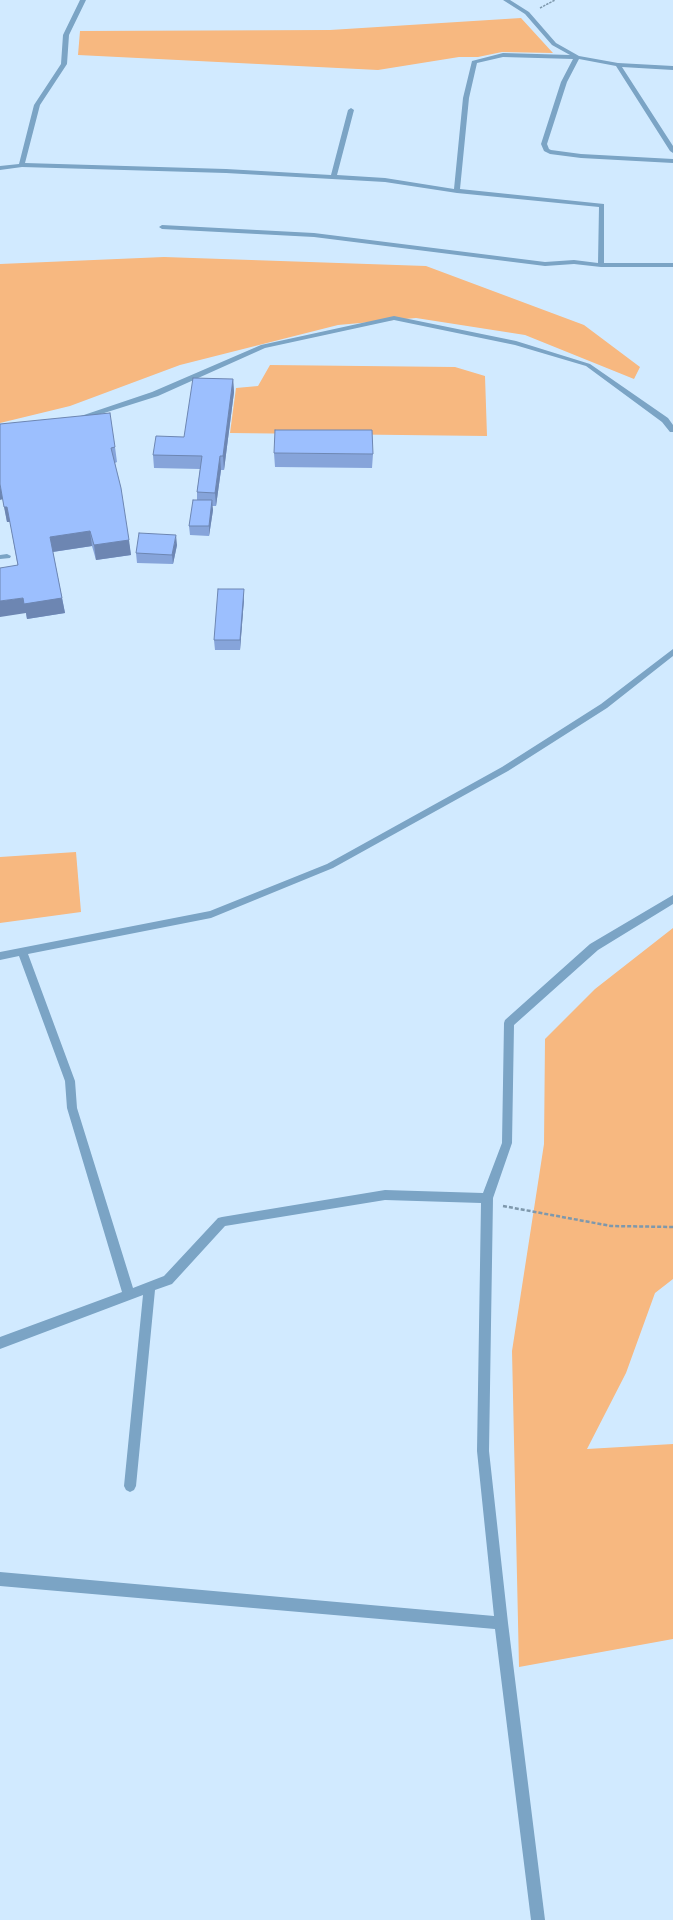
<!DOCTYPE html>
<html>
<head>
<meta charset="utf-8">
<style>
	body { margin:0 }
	canvas { display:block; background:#d1eaff }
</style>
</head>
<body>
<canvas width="673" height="1920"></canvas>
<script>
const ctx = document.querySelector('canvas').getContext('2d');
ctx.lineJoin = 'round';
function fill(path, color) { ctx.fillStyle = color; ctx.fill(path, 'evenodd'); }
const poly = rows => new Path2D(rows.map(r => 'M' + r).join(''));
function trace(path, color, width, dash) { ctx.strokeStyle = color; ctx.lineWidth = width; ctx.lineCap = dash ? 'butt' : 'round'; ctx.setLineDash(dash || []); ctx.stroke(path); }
fill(poly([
	[521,18,553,53,502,52,478,57,459,57,378,70,78,55,80,31,330,30],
	[164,257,426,266,584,325,640,367,634,379,525,335,416,318,338,325,180,365,70,406,0,423,0,264],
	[270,365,455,367,485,376,487,436,230,433,236,388,258,386],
	[76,852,81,912,0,923,0,857],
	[673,928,673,1279,655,1293,626,1373,587,1449,673,1444,673,1639,519,1667,512,1351,544,1144,545,1039,595,989]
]), '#f7b880');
trace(poly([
	[540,8,555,0]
]), '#7e98ac', 1.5, [2.5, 1]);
trace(poly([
	[503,1206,611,1226,673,1227]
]), '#7e98ac', 2.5, [4, 2]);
fill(poly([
	[80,0,86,0,69,35,67,64,40,105,25,163,226,169,331,175,348,110,351,108,354,110,337,175,385,178,454,189,463,98,472,61,503,53,570,55,552,45,525,14,503,0,510,0,529,12,556,43,579,56,618,63,673,66,673,70,622,67,673,146,673,153,670,151,616,66,579,59,567,82,547,144,549,149,551,150,581,154,673,159,673,163,581,158,550,154,544,151,541,144,561,82,573,59,503,57,477,63,469,98,460,189,604,204,604,263,673,263,673,267,601,267,574,264,545,266,314,237,162,229,159,227,162,225,314,233,545,262,574,260,598,263,599,207,457,193,385,182,226,173,22,167,0,170,0,166,19,164,34,105,61,64,63,35,80,0],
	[394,316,516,341,590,364,668,418,673,425,673,432,670,432,662,422,586,366,515,345,394,320,265,348,158,396,82,420,75,418,152,392,261,345,394,316],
	[7,554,11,556,10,558,0,559,0,555,7,554],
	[673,649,673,656,607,708,508,771,333,868,211,918,28,954,75,1081,77,1108,133,1288,164,1276,218,1218,222,1217,385,1190,483,1193,502,1143,504,1023,505,1020,590,944,673,895,673,904,598,950,514,1025,512,1143,493,1198,489,1451,508,1623,545,1920,531,1920,495,1629,0,1586,0,1572,494,1616,477,1451,481,1203,385,1200,225,1226,172,1284,155,1290,136,1486,134,1490,130,1492,126,1490,124,1486,143,1295,0,1349,0,1337,122,1292,67,1108,65,1081,19,956,0,960,0,952,210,911,327,864,502,767,601,704,673,649]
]), '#7ba4c5');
fill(poly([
	[233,379,234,392,224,470,221,470,216,506,212,506,213,510,209,536,190,535,189,526,197,500,197,492,200,469,154,468,153,455,184,437],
	[0,424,115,447,117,462,115,463,131,555,96,560,92,546,53,552,65,613,27,619,10,522,7,522,3,499],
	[274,453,373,454,372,468,275,467],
	[177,545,173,564,137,563,136,553],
	[244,599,240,650,215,650,214,640]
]), '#86a4da');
fill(poly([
	[233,379,234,392,224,470,223,456],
	[220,456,221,470,216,506,215,493],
	[0,484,3,499,0,500],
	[212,500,213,510,209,536,209,526],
	[4,507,7,507,10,522,7,522],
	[90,531,92,546,52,552,50,537],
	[176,535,177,545,173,564,172,555],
	[129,540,131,555,96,560,94,545],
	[244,589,244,599,240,650,240,640],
	[23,598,62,598,65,613,27,619,26,613,0,617,0,601]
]), '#6d86b2');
const building = poly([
	[193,378,233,379,223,456,220,456,215,493,197,492,202,456,153,455,156,436,184,437,193,378],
	[110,413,115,447,111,448,121,488,129,540,94,545,90,531,50,537,62,598,24,604,23,598,0,601,0,568,18,565,7,507,4,507,0,484,0,424,110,413],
	[275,430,372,430,373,454,274,453,275,430],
	[193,500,212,500,209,526,189,526,193,500],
	[139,533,176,535,172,555,136,553,139,533],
	[218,589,244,589,240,640,214,640,218,589]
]);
fill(building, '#9cbffe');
trace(building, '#6d86b2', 1);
</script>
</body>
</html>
